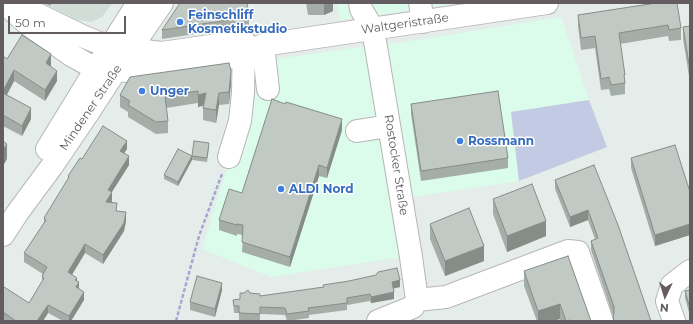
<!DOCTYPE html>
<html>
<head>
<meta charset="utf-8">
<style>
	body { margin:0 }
	#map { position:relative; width:693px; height:324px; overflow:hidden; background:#e4ede9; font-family:Montserrat,sans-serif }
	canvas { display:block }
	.frame { position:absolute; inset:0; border:4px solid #635c61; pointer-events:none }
	.north { position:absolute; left:645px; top:276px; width:40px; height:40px; -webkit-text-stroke:3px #fff; paint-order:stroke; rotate:184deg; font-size:11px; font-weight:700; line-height:16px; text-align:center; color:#635c61 }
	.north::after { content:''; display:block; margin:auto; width:14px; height:18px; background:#635c61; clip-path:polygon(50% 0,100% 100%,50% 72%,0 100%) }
	.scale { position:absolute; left:8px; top:16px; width:118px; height:18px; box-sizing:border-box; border:2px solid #635c61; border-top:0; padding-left:5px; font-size:12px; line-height:14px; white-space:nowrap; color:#635c61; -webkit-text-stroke:3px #fff; paint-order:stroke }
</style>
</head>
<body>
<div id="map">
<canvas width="693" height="324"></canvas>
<div class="frame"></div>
<div class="north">N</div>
<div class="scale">50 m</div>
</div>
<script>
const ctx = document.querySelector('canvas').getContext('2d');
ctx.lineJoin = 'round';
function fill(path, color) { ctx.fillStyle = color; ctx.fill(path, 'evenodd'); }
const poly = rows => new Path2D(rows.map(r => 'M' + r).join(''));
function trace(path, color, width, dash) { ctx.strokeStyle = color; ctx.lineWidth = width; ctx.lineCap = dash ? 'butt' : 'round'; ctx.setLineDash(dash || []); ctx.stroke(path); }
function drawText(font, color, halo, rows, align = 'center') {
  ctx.font = font + ' Montserrat,sans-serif'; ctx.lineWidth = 3; ctx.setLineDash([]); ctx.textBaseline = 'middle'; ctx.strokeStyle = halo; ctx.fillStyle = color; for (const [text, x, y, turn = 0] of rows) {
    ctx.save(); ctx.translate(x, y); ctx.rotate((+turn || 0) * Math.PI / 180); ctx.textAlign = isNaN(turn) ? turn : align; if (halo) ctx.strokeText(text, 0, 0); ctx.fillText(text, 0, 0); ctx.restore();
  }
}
fill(poly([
	[337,3,463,3,340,20],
	[561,17,589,100,511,112,519,181,407,198,384,45],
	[367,46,402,257,271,277,202,249,247,103,255,62]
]), '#dbfbeb');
fill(poly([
	[44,3,112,3,102,17,92,22,77,20]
]), '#d2ddd8');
fill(poly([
	[589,100,607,147,519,181,511,112]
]), '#c2cbe3');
const minor = poly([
	[4,3,29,25,71,55,96,69,144,72,165,71,188,67,244,54,263,45,547,3],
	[360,3,361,9,373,29,411,257,417,300,413,307,378,321],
	[420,3,423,22],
	[19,6,35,13,82,36,109,47,162,53,237,42],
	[263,45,268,89],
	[357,131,389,126],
	[47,149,96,69,138,3],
	[229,157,240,121,243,93,244,41],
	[3,235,18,212,52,166,88,113,116,70,162,3],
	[417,300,446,297,568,251,578,252,602,321],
	[674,321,667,301,672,285,690,271]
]);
trace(minor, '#bab4b8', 24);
trace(poly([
	[176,321,199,236,222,174]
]), '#a7a7d4', 2.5, [4, 2]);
trace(minor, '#fff', 22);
fill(poly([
	[44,3,52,3,50,6],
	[306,3,333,3,333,11,324,15,308,15],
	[655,3,681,28,681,40,669,41,668,36,620,44,625,83,625,94,611,96,609,89,601,90,595,48,581,50,578,26,578,15],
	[249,17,249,26,162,39,162,30],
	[690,26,690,76,689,76,683,39,683,27],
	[3,56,7,59,51,65,50,66,57,81,45,101,14,81,7,95,31,119,22,136,3,126],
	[231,83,229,104,219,105,216,123,203,120,203,105,198,107,198,103,166,108,168,121,168,133,156,134,128,117,128,112,120,107,120,95],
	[411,104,508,158,508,168,421,181,411,114],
	[342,130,327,178,319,176,290,267,242,252,243,235,237,234,237,236,219,230,219,220,242,193],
	[209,147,207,162,192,160,178,186,164,179,164,175,192,156],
	[127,149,124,153,129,165,112,192,112,201,111,202,117,211,126,221,124,231,103,264,85,253,72,275,77,281,79,288,84,300,71,321,63,321,48,313,43,321,3,321,3,289,29,303,42,282,42,276,43,274,24,262,24,253,44,223,44,218,68,180,68,176,82,159],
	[631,158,690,192,690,235,655,246,631,168],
	[594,165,651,321,613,321,613,316,591,250,591,241,595,239,588,220,570,227,555,189,555,180],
	[493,199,546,236,507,252,493,214],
	[430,224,484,261,445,276,430,239],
	[524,271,591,321,560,321,560,319,552,321,537,321,524,286],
	[400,287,393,288,394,299,371,303,370,301,347,305,347,310,309,315,309,318,287,321,285,315,260,314,260,321,239,320,239,313,234,313,233,300,240,299,250,293,260,296],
	[222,290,215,317,190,310,190,302],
	[690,290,690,316,685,298,685,291]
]), '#a5ada8');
fill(poly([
	[324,3,333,3,333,11,324,15],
	[51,54,51,65,46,73,46,63],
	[14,70,14,81,3,102,3,91],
	[57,71,57,81,45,101,45,90],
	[231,71,231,83,229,104,229,92],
	[206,93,206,105,198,107,198,95],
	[219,93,219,105,216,123,216,110],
	[31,108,31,119,22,136,22,126],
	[342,119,342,130,327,178,327,168],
	[127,141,127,149,120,159,120,151],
	[7,144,7,159,3,166,3,150],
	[129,156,129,165,108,198,108,190],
	[192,156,192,160,178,186,178,182],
	[319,165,319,176,290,267,290,257],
	[112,192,112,201,106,210,106,202],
	[588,210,588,220,570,227,570,217],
	[126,212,126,221,124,231,103,264,103,255],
	[546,221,546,236,507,252,507,236],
	[690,224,690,235,655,246,655,235],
	[85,244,85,253,68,281,68,272],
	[484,246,484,261,445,276,445,261],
	[77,278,77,285,79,282,79,291,76,295,75,280],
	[400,280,400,287,392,289,392,282],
	[222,283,222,290,215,317,215,309],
	[84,292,84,300,71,321,69,321,69,316],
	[394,292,394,299,371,303,371,297],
	[560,304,560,319,552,321,538,321,538,311],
	[48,305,48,313,43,321,37,321]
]), '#868d88');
const building = poly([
	[180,3,247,3,249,17,162,30,180,3],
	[656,3,677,3,681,28,669,30,668,25,619,33,625,75,624,75,625,83,611,85,609,77,601,79,595,36,581,38,578,15,656,3],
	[690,26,690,64,689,64,683,27,690,26],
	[22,35,51,54,46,63,57,71,45,90,14,70,3,91,3,56,7,59,22,35],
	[229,63,231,71,229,92,219,93,216,110,203,108,206,93,198,95,198,91,165,96,168,121,156,122,128,105,130,101,120,95,130,77,229,63],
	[498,91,508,158,421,171,411,104,498,91],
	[3,93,31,108,22,126,3,115,3,93],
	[272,99,285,104,286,102,342,119,327,168,319,165,290,257,242,242,243,225,237,224,237,225,219,220,229,189,242,193,272,99],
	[103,126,127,141,120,151,129,156,108,190,112,192,106,202,117,203,116,211,126,212,124,223,103,255,85,244,68,272,77,278,75,280,79,282,76,287,84,292,69,316,48,305,37,321,16,321,3,312,3,289,4,287,29,303,44,278,42,276,47,267,24,253,46,220,44,218,69,177,68,176,80,158,82,159,103,126],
	[3,141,7,144,3,150,3,141],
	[194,141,209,143,207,158,192,156,194,141],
	[675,145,690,192,690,224,655,235,631,158,675,145],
	[178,149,192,156,178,182,164,175,178,149],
	[594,165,618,225,651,321,614,321,613,317,614,313,614,307,591,241,598,238,588,210,570,217,555,180,594,165],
	[532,184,546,221,507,236,493,199,532,184],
	[469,208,484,246,445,261,430,224,469,208],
	[568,256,591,321,570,321,570,320,566,321,560,304,538,311,524,271,568,256],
	[397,268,400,280,392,282,394,292,371,297,370,294,347,298,347,303,308,308,309,311,287,314,285,308,260,307,260,314,239,313,239,306,234,306,233,300,240,299,240,293,244,293,248,290,250,293,260,294,260,296,324,287,323,285,349,281,376,275,378,272,397,268],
	[197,276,222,283,215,309,190,302,197,276],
	[690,290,690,308,685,291,690,290]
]);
fill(building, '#c0c9c3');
trace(building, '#868d88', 1);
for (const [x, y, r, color] of [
	[180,22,4,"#3f7fe0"],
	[142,91,4,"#3f7fe0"],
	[460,141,4,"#3f7fe0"],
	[281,189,4,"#3f7fe0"]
]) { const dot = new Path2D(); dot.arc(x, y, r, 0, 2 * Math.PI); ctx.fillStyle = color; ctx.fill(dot); trace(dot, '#fff', 1.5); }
drawText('bold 12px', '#366cbe', '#fff', [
	["Feinschliff",188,15],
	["Kosmetikstudio",188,29],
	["Unger",150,91],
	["Rossmann",468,141],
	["ALDI Nord",289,189]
], 'left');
drawText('12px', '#635c61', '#fff', [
	["Waltgeristraße",405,24,-8],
	["Mindener Straße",91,108,-56],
	["Rostocker Straße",396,165,81]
]);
</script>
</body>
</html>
